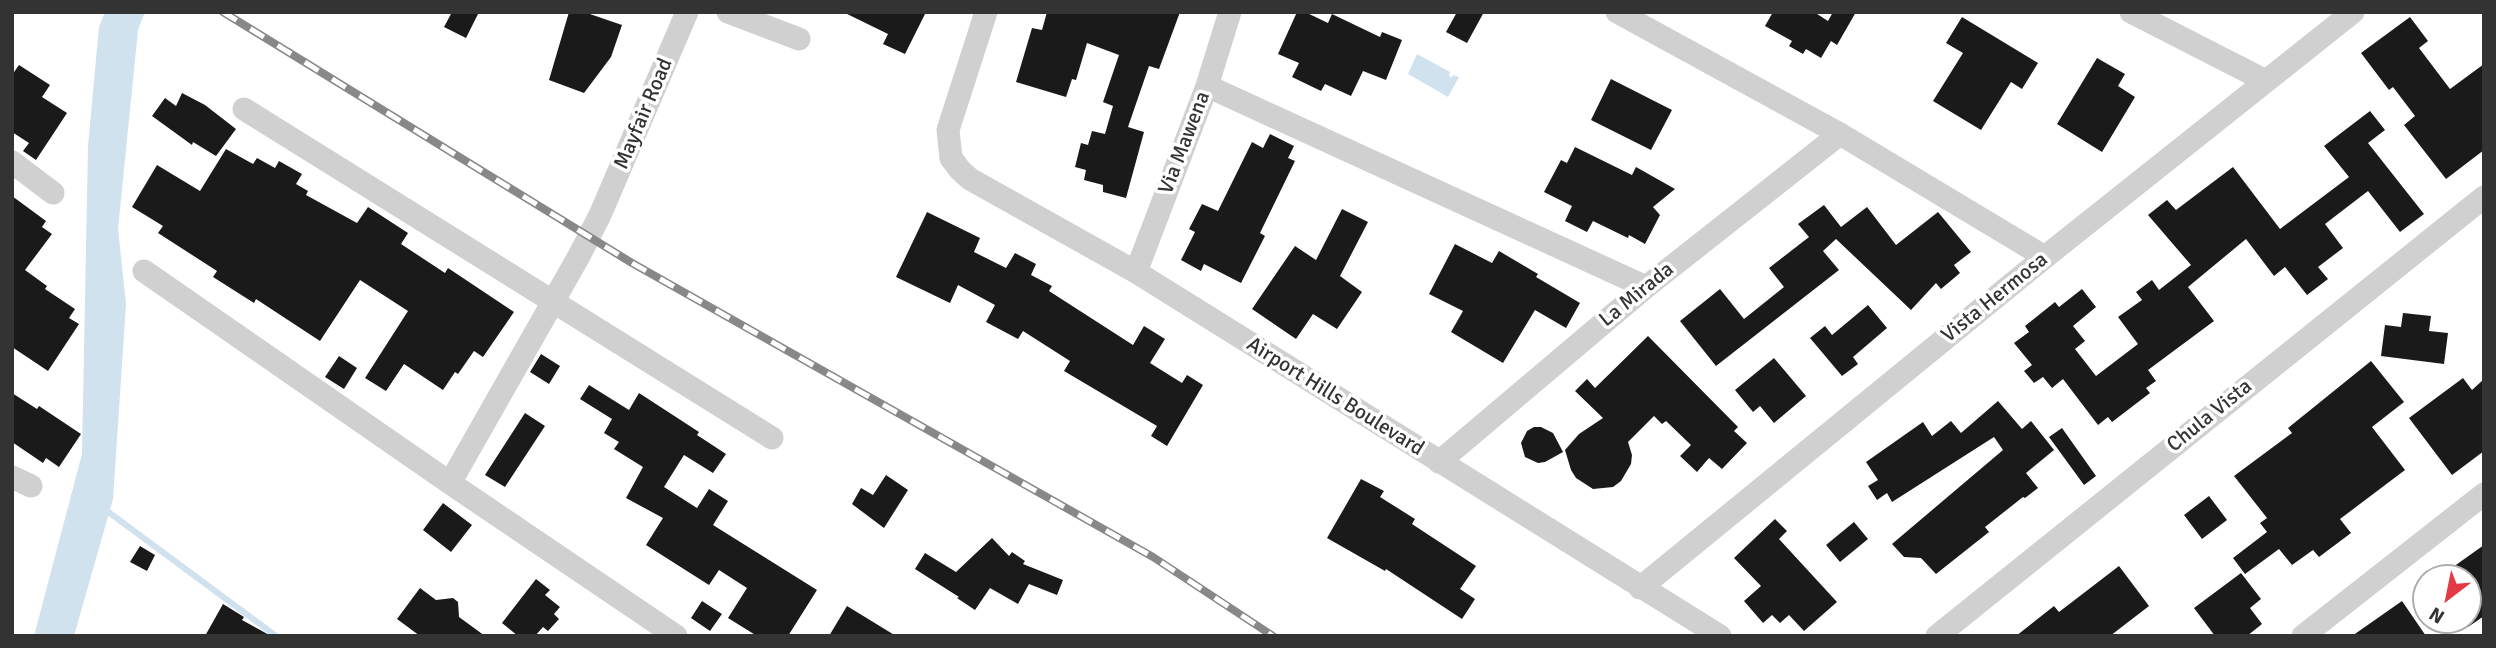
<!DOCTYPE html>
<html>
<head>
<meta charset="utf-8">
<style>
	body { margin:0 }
	#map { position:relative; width:2496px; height:648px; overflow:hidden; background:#fff; font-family:Signika,sans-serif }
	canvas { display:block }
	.frame { position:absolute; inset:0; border:14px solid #333; pointer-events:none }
	.north { position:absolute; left:2412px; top:564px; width:70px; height:70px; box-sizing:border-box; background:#fff; border:2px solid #adadad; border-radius:50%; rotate:212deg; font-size:19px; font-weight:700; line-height:28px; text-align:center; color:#333 }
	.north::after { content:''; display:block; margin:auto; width:24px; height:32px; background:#e63946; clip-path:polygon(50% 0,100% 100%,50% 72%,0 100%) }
</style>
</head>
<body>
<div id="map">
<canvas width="2496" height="648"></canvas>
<div class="frame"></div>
<div class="north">N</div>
</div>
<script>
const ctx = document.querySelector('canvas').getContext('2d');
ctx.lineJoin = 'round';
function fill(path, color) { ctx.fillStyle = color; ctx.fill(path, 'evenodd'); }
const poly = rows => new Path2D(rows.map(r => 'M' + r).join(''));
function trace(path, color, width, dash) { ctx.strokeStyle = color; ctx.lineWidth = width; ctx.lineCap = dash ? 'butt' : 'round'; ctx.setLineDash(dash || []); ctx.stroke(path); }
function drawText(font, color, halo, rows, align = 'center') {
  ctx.font = font + ' Signika,sans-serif'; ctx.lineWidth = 7; ctx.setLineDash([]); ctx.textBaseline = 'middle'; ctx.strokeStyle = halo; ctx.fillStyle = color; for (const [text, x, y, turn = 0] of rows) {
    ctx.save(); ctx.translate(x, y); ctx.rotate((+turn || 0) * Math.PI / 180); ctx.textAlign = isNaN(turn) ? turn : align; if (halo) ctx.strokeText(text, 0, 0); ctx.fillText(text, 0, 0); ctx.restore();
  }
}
fill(poly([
	[105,12,145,12,138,30,118,229,126,304,113,499,74,636,34,636,82,454,88,146,99,27],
	[1417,54,1450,72,1449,75,1452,78,1453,75,1459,77,1448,97,1408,74]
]), '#cfe2ee');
trace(poly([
	[103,508,276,636]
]), '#cfe2ee', 6);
fill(poly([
	[452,12,479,12,466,38,444,27],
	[569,12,584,12,622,25,611,57,584,93,549,80],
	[843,12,926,12,905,54,883,44,888,34],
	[1047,12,1180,12,1159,69,1149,66,1128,127,1144,132,1126,198,1103,192,1103,185,1084,180,1086,170,1075,167,1081,143,1088,145,1092,131,1105,134,1113,106,1103,102,1119,55,1087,43,1076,80,1072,79,1066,97,1016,82,1032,28,1042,30],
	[1297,12,1305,12,1328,23,1332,14,1380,37,1382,32,1402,40,1386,80,1363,71,1351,96,1325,84,1321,91,1292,77,1299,63,1278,54],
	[1457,12,1484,12,1467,43,1446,32],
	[1773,12,1814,12,1828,21,1833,12,1856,12,1837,45,1831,41,1821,58,1806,49,1803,54,1789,46,1792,41,1765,26],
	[1962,17,2038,63,2022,89,2011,82,1981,130,1933,101,1963,53,1946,43],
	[2410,17,2428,41,2419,48,2450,89,2484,64,2484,150,2446,179,2404,125,2415,116,2393,87,2389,90,2361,53],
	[2097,58,2125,74,2118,86,2135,97,2102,152,2057,124],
	[19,65,50,85,42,97,67,113,36,160,23,151,29,143,12,132,12,75],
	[1611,79,1672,110,1651,150,1591,120],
	[182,93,205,105,236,129,216,156,193,142,192,145,152,116,165,98,176,106],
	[2370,111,2385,130,2368,143,2424,214,2400,232,2368,191,2325,224,2343,248,2318,267,2328,279,2307,295,2285,267,2274,276,2246,239,2188,287,2214,321,2148,370,2156,381,2146,388,2150,393,2112,422,2108,417,2098,425,2063,379,2052,388,2043,377,2034,383,2024,371,2032,365,2014,343,2029,332,2025,326,2055,302,2059,307,2082,289,2096,307,2073,326,2085,341,2075,349,2096,376,2138,344,2118,317,2142,300,2136,292,2152,280,2159,290,2191,265,2148,215,2167,200,2176,210,2233,167,2280,229,2349,177,2324,146],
	[1270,134,1294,146,1288,158,1295,161,1260,233,1265,236,1241,283,1204,264,1201,271,1181,260,1195,232,1189,229,1202,204,1218,211,1252,142,1263,148],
	[1575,147,1632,175,1636,167,1675,189,1653,207,1660,215,1645,244,1629,235,1628,238,1593,221,1587,232,1565,221,1572,206,1544,192,1561,160,1567,163],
	[226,149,253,164,257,158,275,168,279,161,302,174,296,184,308,191,306,195,357,223,368,207,408,233,401,244,445,273,448,268,514,312,483,357,474,351,458,374,455,372,443,390,404,364,386,391,365,378,408,311,360,280,320,341,256,299,254,303,213,277,217,271,158,233,163,226,132,207,157,165,200,191],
	[12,196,46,221,42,227,52,234,25,270,47,286,45,289,75,309,69,318,79,324,48,371,12,347],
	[1824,205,1841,227,1867,207,1896,245,1938,212,1971,252,1954,265,1960,273,1941,289,1936,283,1911,310,1836,239,1823,251,1839,270,1716,366,1680,321,1720,289,1744,319,1784,287,1769,268,1809,237,1798,224],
	[1342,209,1368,222,1340,276,1362,292,1337,329,1313,314,1296,339,1252,309,1295,246,1316,260],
	[927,212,980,238,974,252,1006,268,1015,253,1036,264,1031,275,1052,286,1049,291,1133,345,1144,326,1165,339,1150,363,1182,383,1187,375,1203,385,1167,446,1151,436,1157,426,1064,371,1070,361,1023,331,1018,339,986,322,995,305,958,285,950,303,896,277],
	[1455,244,1492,263,1499,251,1538,274,1536,277,1580,303,1566,328,1535,310,1503,363,1451,332,1463,311,1429,294],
	[1868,305,1887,328,1853,357,1858,364,1842,376,1810,338,1825,326,1832,335],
	[2403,313,2431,316,2429,331,2448,333,2444,364,2381,356,2385,325,2401,327],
	[1648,336,1738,427,1734,431,1747,443,1722,469,1709,458,1697,472,1680,456,1691,445,1666,421,1662,424,1654,416,1628,442,1632,455,1631,464,1621,481,1613,487,1593,489,1576,478,1571,470,1565,450,1579,434,1603,418,1575,391,1587,379,1595,388],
	[541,354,560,366,549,384,530,372],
	[339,356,357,368,344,389,325,377],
	[1774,358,1806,396,1774,423,1760,406,1753,412,1735,390],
	[2371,361,2404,402,2372,427,2405,470,2340,519,2351,533,2319,557,2313,550,2292,565,2279,549,2245,574,2233,558,2267,532,2260,523,2267,518,2234,476,2292,433,2288,428],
	[2463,378,2472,390,2484,379,2484,451,2452,475,2409,418],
	[589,385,629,410,639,393,699,432,697,435,726,454,713,473,684,455,664,487,697,508,709,489,728,501,713,525,817,590,788,636,757,636,728,618,747,588,719,570,709,585,646,545,663,518,626,498,643,467,614,449,619,442,604,433,612,419,580,399],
	[12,393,37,409,39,406,81,434,59,467,46,458,43,463,12,442],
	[1998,401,2022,429,2031,421,2054,450,2026,473,2038,488,2025,498,2023,497,1985,527,1989,532,1936,574,1921,558,1904,557,1892,544,2003,450,1994,437,1892,502,1887,493,1877,500,1868,486,1878,480,1866,462,1923,422,1932,436,1951,421,1961,433],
	[525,413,545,426,505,487,485,475],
	[1534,427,1541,427,1553,433,1563,452,1545,462,1538,463,1525,457,1521,443,1527,431],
	[2062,428,2096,476,2084,485,2049,437],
	[886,475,908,490,884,528,852,504,861,488,873,495],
	[1361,479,1384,491,1380,497,1415,519,1412,524,1476,566,1460,589,1475,599,1462,619,1386,569,1385,571,1327,538],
	[2209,496,2227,520,2202,539,2184,515],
	[443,503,472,525,451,552,423,530],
	[1775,519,1787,531,1779,539,1837,602,1804,631,1789,615,1780,623,1772,615,1763,623,1744,601,1761,586,1734,558],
	[1854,522,1868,539,1840,562,1826,545],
	[992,538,1009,556,1012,552,1025,561,1023,564,1063,580,1057,595,1029,584,1018,604,990,588,975,610,957,598,959,597,915,569,925,553,956,572],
	[2484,545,2484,616,2468,627,2468,578,2460,578,2453,567],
	[140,546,155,555,147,571,130,562],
	[2119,566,2149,606,2110,636,2016,636,2054,606,2059,612],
	[2241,573,2261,599,2250,608,2262,624,2247,636,2215,636,2194,608],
	[536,579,550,590,545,595,560,607,554,614,559,619,548,631,543,627,535,636,518,636,502,623],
	[420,588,436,600,453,598,458,602,459,617,485,636,420,636,397,619],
	[702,601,722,614,710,631,691,618],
	[2402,601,2426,636,2352,636],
	[223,604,244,617,242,620,271,636,205,636],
	[847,606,896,636,829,636]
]), '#1a1a1a');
trace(poly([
	[728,12,799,39],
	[986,12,948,130,951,158,960,170,970,179,1136,272,1720,636],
	[1617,12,1840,134,2045,257],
	[2131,12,2266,81],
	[1207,86,1646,287],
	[244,109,772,438],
	[12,162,53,193],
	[144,271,450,483,676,636],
	[1136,272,1207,86,1230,12],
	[1439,462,1646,287,1840,134],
	[12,477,31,486],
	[450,483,579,256,600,215,687,12],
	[1640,588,2045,257,2353,12],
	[1937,636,2484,197],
	[2303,636,2484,494]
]), '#d0d0d0', 23);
const rail = poly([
	[223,12,632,263,1153,557,1273,636]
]);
trace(rail, '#888', 8);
trace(rail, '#fff', 5, [16]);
drawText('21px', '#333', '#fff', [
	["Mayfair Road",644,114,-67],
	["Via Mawena",1185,143,-69],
	["La Mirada",1637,295,-39],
	["Vista Hermosa",1995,298,-39],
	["Airport Hills Boulevard",1335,397,32],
	["Chula Vista",2210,416,-39]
]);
</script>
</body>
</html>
